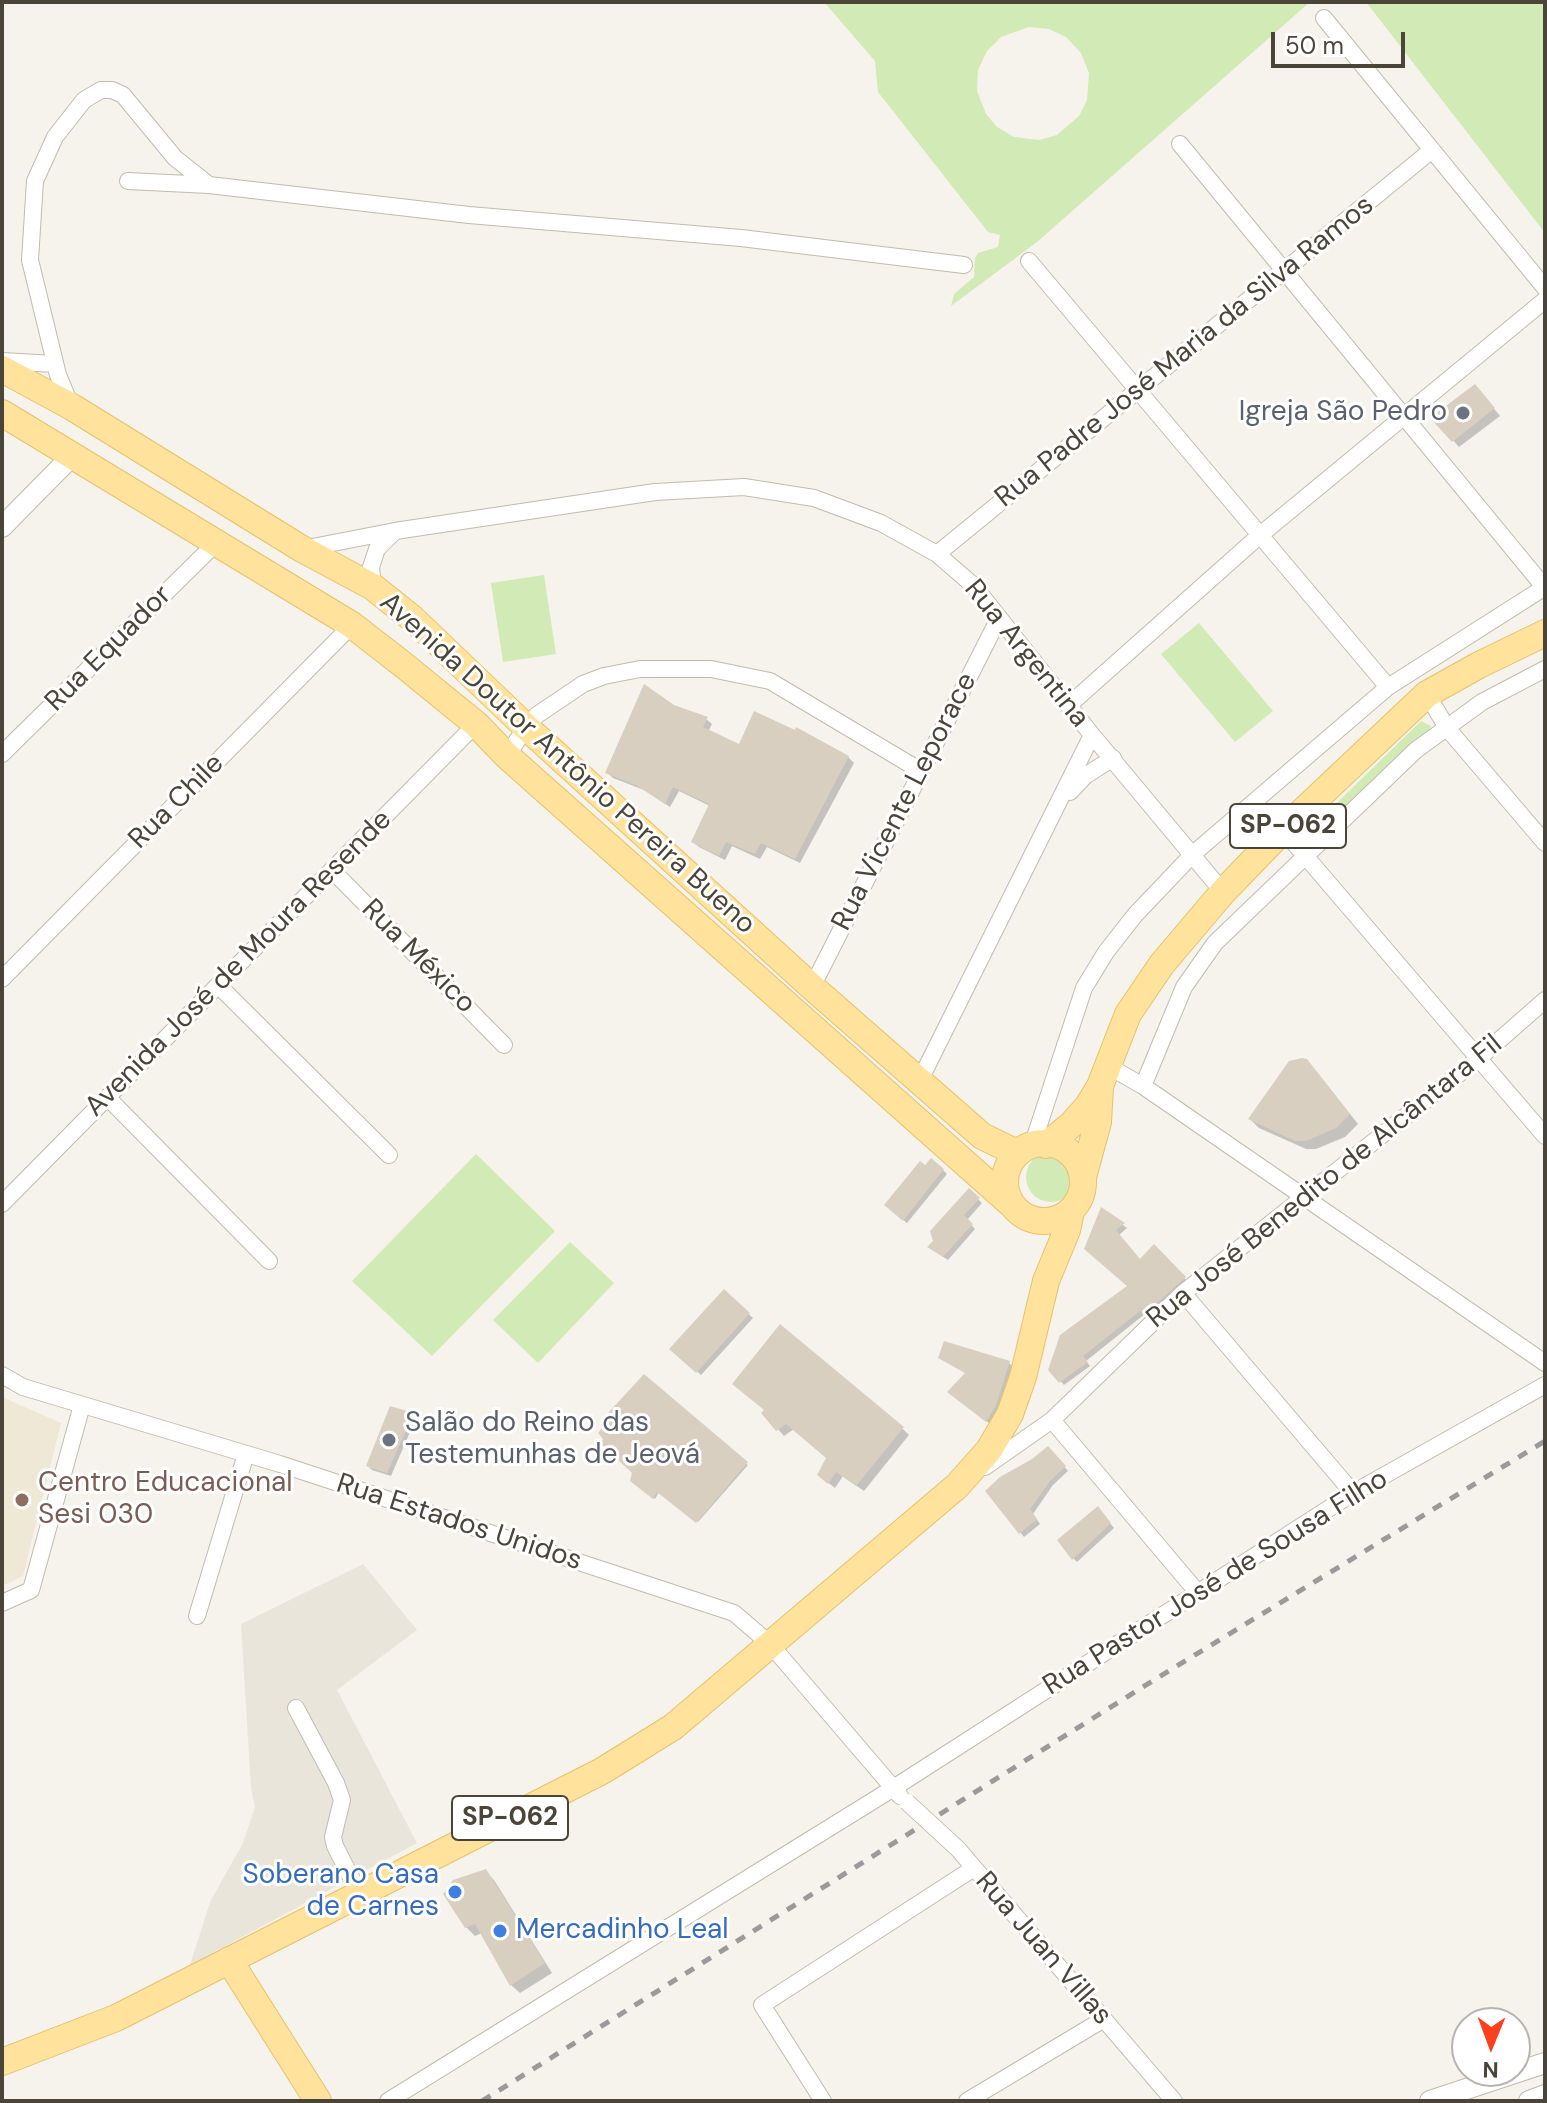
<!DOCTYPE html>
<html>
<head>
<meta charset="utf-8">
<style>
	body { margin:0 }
	#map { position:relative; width:1547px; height:2103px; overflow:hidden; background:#f6f3ec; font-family:"DM Sans",sans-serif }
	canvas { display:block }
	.frame { position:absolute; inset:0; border:4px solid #4b4439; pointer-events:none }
	.north { position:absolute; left:1451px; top:2007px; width:80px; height:80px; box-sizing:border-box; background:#fff; border:2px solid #b7b4b0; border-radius:50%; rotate:181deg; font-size:22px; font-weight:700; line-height:32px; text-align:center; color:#4b4439 }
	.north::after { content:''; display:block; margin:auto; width:28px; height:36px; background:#fc3f1d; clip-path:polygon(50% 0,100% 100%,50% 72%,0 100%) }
	.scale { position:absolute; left:1271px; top:32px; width:134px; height:36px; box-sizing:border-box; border:4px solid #4b4439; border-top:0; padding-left:10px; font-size:24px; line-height:28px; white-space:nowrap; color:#4b4439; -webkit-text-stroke:6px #fff; paint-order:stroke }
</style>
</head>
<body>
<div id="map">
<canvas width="1547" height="2103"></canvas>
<div class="frame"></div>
<div class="north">N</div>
<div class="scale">50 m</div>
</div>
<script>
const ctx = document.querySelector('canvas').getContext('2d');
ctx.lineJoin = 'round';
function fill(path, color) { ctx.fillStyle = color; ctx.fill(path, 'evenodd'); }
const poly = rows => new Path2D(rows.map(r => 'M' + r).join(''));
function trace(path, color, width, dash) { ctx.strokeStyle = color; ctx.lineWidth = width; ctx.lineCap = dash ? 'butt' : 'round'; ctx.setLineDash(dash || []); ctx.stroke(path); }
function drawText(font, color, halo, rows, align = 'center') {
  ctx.font = font + ' "DM Sans",sans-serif'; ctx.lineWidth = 6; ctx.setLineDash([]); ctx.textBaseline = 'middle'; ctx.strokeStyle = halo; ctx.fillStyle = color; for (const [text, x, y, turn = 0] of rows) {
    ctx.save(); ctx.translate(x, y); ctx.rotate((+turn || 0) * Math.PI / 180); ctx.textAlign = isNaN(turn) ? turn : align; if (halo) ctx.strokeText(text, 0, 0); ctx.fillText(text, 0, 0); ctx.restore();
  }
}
fill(poly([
	[363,1564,417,1630,337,1690,417,1843,190,1965,210,1902,243,1843,255,1807,251,1788,241,1624]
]), '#eae5da');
fill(poly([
	[2,1397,61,1423,23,1576,2,1586]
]), '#efe8d6');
fill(poly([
	[824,2,1310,2,1037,242,951,306,954,294,974,277,975,258,978,253,998,247,1000,235,988,232,878,92,875,61],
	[1029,27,1049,29,1066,37,1081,53,1089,73,1087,100,1079,116,1057,135,1039,140,1014,137,997,127,986,114,977,91,978,70,987,51,1001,37],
	[1366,2,1545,2,1545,233],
	[544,575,556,654,503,662,491,583],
	[1199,623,1273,711,1235,742,1161,654],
	[1421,721,1431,726,1428,732,1313,839,1309,838,1311,828],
	'1026 1177a25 25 0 1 1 50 0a25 25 0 1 1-50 0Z',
	[476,1154,555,1231,432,1356,352,1281],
	[570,1242,614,1283,538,1363,493,1320]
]), '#d2eab5');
fill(poly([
	[1481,393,1500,416,1459,447,1453,440],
	[673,706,706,719,712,724,708,732,740,746,848,757,854,763,800,863,767,847,760,859,732,846,725,860,699,847,693,842,710,806,679,791,670,807,644,790,613,778,607,772],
	[1316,1071,1358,1124,1345,1137,1316,1149,1306,1149,1259,1128,1250,1119],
	[926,1168,943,1170,947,1174,907,1223,890,1209],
	[969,1191,982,1203,967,1220,975,1229,948,1260,933,1250],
	[1102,1210,1127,1228,1119,1235,1140,1261,1154,1247,1188,1282,1152,1312,1150,1310,1086,1361,1090,1366,1064,1385,1050,1369,1129,1286],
	[724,1292,753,1318,701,1375,672,1349],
	[1009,1363,1012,1366,999,1408,989,1423,952,1395,967,1373],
	[644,1377,748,1465,698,1522,659,1492,655,1499,634,1482],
	[764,1413,903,1429,909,1435,864,1491,843,1476,835,1488,826,1481,828,1458,794,1429,784,1436],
	[412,1415,416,1418,391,1476,372,1470,368,1466],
	[1048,1448,1068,1471,1053,1485,1033,1514,1040,1524,1024,1537,988,1491],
	[1102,1513,1114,1528,1077,1562,1073,1558],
	[485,1871,494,1880,552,1973,520,1993,511,1985,482,1933,475,1936,466,1927]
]), '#0003');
fill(poly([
	[1475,384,1495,408,1452,442,1430,418],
	[644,684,674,705,708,717,703,727,739,744,754,711,795,730,796,727,849,756,795,859,761,843,755,854,726,842,719,856,691,842,709,804,673,787,665,804,636,785,605,773],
	[1302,1058,1307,1059,1350,1114,1336,1128,1306,1141,1295,1141,1248,1119,1289,1061],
	[931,1158,944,1169,903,1221,884,1205,920,1161,925,1165],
	[969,1188,980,1198,964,1215,973,1224,943,1257,927,1247,933,1241,930,1231],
	[1101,1207,1125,1223,1116,1230,1140,1259,1154,1244,1186,1277,1159,1301,1147,1310,1145,1307,1083,1356,1088,1362,1059,1383,1048,1370,1060,1335,1127,1286,1084,1249],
	[724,1289,750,1313,696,1373,669,1349],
	[780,1324,904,1427,856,1486,836,1472,828,1484,817,1475,826,1458,786,1424,776,1431,761,1413,764,1410,732,1384],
	[944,1341,1010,1361,996,1405,986,1422,947,1392,965,1373,938,1358],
	[644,1374,748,1462,696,1523,657,1492,653,1499,630,1481,632,1473,600,1443,603,1439,598,1433,613,1415,609,1412],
	[390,1406,414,1413,387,1473,366,1466],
	[1048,1446,1066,1466,1050,1481,1030,1509,1037,1519,1019,1534,985,1491,1000,1477,1032,1459],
	[1098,1506,1111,1523,1072,1560,1057,1540],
	[486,1869,545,1963,510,1986,475,1924,465,1928,443,1894,453,1880]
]), '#d8cfc1');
const minor = poly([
	[1324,18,1545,288],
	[1180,144,1545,588],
	[128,181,209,185,469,215,741,238,964,265],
	[1029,261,1388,687],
	[2,361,55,364],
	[71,406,58,375,30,260,35,181,55,137,84,100,101,90,112,90,123,95,175,158,209,185],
	[302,549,395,531,655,492,744,487,814,498,881,523,937,554,974,586,1092,735,1223,892],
	[937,554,1432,150],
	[373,587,371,567,377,549,395,531],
	[1427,694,1447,728,1545,843],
	[1069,705,1259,536,1545,300],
	[2,754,216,543],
	[507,756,526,727,537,715,583,684,604,676,640,669,711,669,770,681,921,771],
	[1070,792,1085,776,1113,758],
	[1283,830,1545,1136],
	[332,870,504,1045],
	[2,979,352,625],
	[218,985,389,1155],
	[812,987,999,618],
	[1108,1066,1143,1086,1545,1363],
	[920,1080,1092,735],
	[1143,1086,1184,987,1215,943,1416,750,1482,702,1545,669],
	[107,1097,269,1261],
	[1032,1146,1084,988,1106,952,1135,915,1193,854,1388,687,1545,587],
	[2,1204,476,724],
	[1183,1293,1353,1493],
	[2,1375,23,1387,280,1464,734,1613,770,1644,900,1796],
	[1052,1420,1198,1593],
	[985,1467,1052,1420,1183,1293,1479,1058,1545,1000],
	[2,1603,31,1590,82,1405],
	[197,1616,246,1454],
	[296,1708,336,1783,342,1800,333,1837,335,1846,360,1895],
	[958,1849,1174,2101],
	[388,2101,892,1789,1353,1493,1545,1385],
	[823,2101,762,2005,974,1868],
	[967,2101,1104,2019]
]);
const tertiary = poly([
	[2,527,72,456],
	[1430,2101,1545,2063],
	[1529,2101,1545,2095]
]);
const primary = poly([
	[2,369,72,407,302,549,373,587,413,619,526,727,812,987,982,1136,1017,1153],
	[2,413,352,625,401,663,476,724,507,756,1010,1203],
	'1005 1182a39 39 0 1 1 78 0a39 39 0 1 1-78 0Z',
	[1046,1145,1071,1125,1088,1106,1100,1086,1128,1014,1162,964,1223,892,1283,830,1427,694,1479,665,1545,633],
	[1083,1177,1098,1122,1100,1087],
	[229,1960,318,2101],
	[2,2062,116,2018,602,1771,673,1727,957,1486,989,1450,1010,1414,1023,1377,1046,1281,1067,1230,1071,1211]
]);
trace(minor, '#c2bbae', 18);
trace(tertiary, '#c2bbae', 22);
trace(primary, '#e6c16a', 28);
trace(minor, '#fff', 16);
trace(tertiary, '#fff', 20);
trace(primary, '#ffe39c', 26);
trace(poly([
	[482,2101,1154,1680,1545,1441]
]), '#9a9a9a', 5, [10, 10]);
const minorBridge = poly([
	[907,1802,958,1849]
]);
trace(minorBridge, '#c2bbae', 18, []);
trace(minorBridge, '#fff', 16);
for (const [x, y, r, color] of [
	[1463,413,8,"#6b7280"],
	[389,1440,8,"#6b7280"],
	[22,1500,8,"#8d6e63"],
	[455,1892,8,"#3f7fe0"],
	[500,1931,8,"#3f7fe0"]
]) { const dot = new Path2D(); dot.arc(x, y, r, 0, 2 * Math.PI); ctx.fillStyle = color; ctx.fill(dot); trace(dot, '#fff', 3); }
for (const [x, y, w] of [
	[1288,826,116],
	[510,1818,116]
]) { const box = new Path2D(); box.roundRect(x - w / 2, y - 22, w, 44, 6); ctx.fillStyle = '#fff'; ctx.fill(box); trace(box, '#4b4439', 2); }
drawText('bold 26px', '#4b4439', null, [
	["SP-062",1288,826],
	["SP-062",510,1818]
]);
drawText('28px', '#4b4439', '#fff', [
	["Rua Padre José Maria da Silva Ramos",1185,352,-39],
	["Rua Equador",109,649,-45],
	["Rua Argentina",1026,654,51],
	["Avenida Doutor Antônio Pereira Bueno",567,764,42],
	["Rua Chile",177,802,-45],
	["Rua Vicente Leporace",905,802,-63],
	["Rua México",418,957,45],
	["Avenida José de Moura Resende",239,964,-45],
	["Rua José Benedito de Alcântara Fil",1325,1182,-39],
	["Rua Estados Unidos",459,1523,18],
	["Rua Pastor José de Sousa Filho",1216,1583,-32],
	["Rua Juan Villas",1043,1949,49]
]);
drawText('28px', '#5b616d', '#fff', [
	["Igreja São Pedro",1447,413],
	["Salão do Reino das",405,1424,"left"],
	["Testemunhas de Jeová",405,1456,"left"]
], 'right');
drawText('28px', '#785e54', '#fff', [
	["Centro Educacional",38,1484],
	["Sesi 030",38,1516]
], 'left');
drawText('28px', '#366cbe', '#fff', [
	["Soberano Casa",439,1876],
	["de Carnes",439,1908],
	["Mercadinho Leal",516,1931,"left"]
], 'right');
</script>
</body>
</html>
